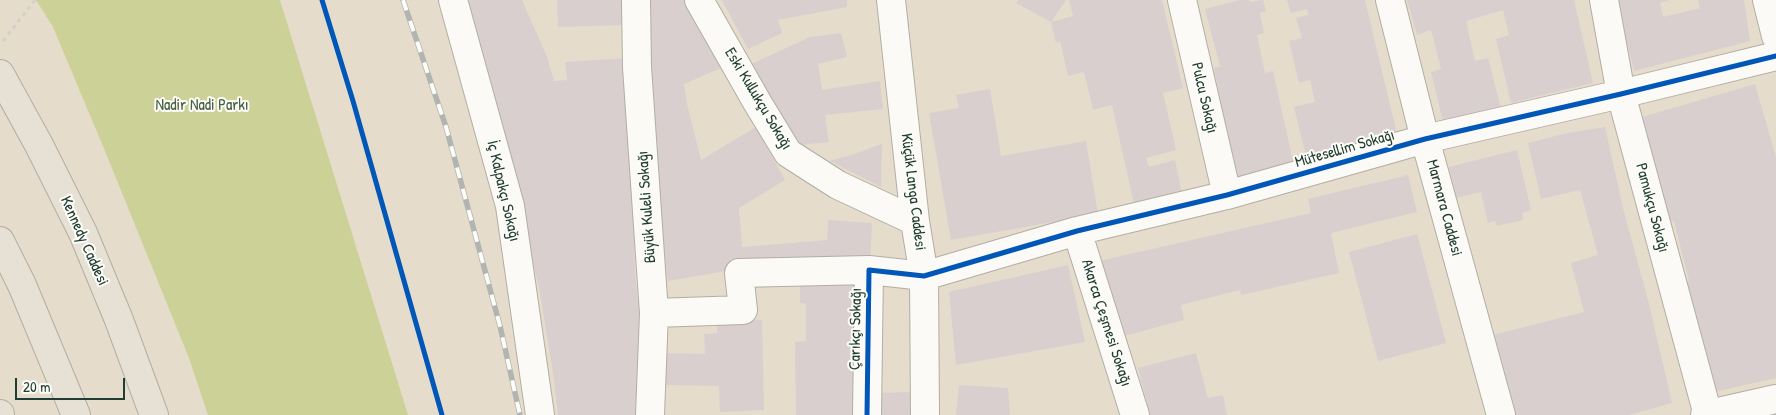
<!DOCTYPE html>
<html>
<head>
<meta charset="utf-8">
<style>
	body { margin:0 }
	#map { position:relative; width:1776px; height:415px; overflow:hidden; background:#e6dccc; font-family:"Patrick Hand",sans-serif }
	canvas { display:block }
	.scale { position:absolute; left:15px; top:378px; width:110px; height:22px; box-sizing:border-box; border:2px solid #1f3d34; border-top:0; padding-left:6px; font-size:15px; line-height:18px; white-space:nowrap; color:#1f3d34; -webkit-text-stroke:4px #fdfcf7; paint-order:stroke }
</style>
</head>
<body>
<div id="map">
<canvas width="1776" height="415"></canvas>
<div class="scale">20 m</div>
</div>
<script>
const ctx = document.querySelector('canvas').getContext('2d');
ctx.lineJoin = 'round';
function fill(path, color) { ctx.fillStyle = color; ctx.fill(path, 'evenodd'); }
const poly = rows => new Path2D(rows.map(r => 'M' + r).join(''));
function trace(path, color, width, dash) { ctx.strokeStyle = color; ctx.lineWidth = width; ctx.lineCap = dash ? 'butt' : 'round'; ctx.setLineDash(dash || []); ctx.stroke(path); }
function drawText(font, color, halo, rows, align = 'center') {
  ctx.font = font + ' "Patrick Hand",sans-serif'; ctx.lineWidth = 4; ctx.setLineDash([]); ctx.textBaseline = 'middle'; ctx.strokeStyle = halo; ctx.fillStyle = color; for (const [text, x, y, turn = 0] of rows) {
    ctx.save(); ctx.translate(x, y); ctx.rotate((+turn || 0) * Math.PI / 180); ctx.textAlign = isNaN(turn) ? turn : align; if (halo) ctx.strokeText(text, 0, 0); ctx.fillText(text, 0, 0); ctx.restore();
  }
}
fill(poly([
	[36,0,280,0,408,415,208,415,189,358,105,151,53,27]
]), '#cbd197');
fill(poly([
	[456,0,522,0,547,57,554,81,567,80,565,62,628,58,635,275,643,345,645,415,558,415,553,373,539,287,523,224],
	[557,0,625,0,626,25,558,27],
	[648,0,683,0,705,34,721,68,684,84,687,104,701,160,756,127,785,180,739,208,742,247,827,240,828,220,872,223,870,263,732,270,668,281,644,111,654,109,649,55],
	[722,0,847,0,847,7,778,20,782,33,748,49],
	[1019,0,1066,0,1051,22,1016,3],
	[1069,0,1162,0,1183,88,1163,93,1176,150,1146,158,1149,167,1175,160,1182,193,1134,204,1112,105,1093,110,1084,72,1068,76,1060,41,1056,43,1051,22,1073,16],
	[1240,0,1249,0,1250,2,1263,0,1266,11,1260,13,1264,33,1257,35,1265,73,1273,71,1294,166,1236,179,1214,68,1229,64,1220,66,1205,9],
	[1287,0,1365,0,1397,134,1306,156,1294,107,1315,102,1310,80,1299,83,1289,41,1302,38,1296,18,1308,15,1307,9,1291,13],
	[1407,0,1574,0,1593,83,1511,103,1496,39,1509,35,1503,10,1466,21,1475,61,1488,58,1501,108,1443,122,1431,72,1441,69,1431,30,1417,35],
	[1617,0,1669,0,1660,3,1663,17,1700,8,1698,0,1744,0,1750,41,1634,71],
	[841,33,847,57,818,64,822,90,880,81,883,109,825,115,829,142,800,145,790,135,747,66,810,37],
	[1755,84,1776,157,1776,378,1704,394,1683,282,1689,281,1674,221,1670,222,1642,117],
	[990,89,1001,156,1086,141,1098,214,951,240,929,113,959,108,956,95],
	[1605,127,1623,208,1648,300,1672,403,1629,415,1509,415,1489,336,1584,312,1571,263,1598,255,1580,190,1541,199,1528,143,1567,133],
	[882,144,881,187,830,161,854,154],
	[1517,150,1531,210,1522,213,1523,220,1497,226,1495,221,1488,223,1481,192,1456,198,1449,167],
	[1408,175,1417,212,1331,233,1339,273,1241,295,1240,290,1181,305,1184,320,1120,337,1099,261,1311,213,1308,199],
	[1417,234,1446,343,1378,361,1349,252],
	[1068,265,1085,342,956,365,949,292],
	[800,277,858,277,857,415,796,415,795,342,806,341,806,304,800,303],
	[762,320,764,410,720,412,719,386,664,385,665,353,705,354,704,334,717,333,717,321],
	[1196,353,1208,398,1223,395,1227,415,1150,415,1138,368],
	[959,385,1008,388,1010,415,956,415],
	[912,392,912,415,879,415,878,393]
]), '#d9cfcf');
const minor = poly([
	[453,0,510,206,540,415],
	[636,0,637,67,654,313,650,415],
	[699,0,757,102,788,153,838,185,915,221],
	[891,0,915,221,924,276,925,415],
	[1182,0,1227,195],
	[1390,0,1425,139,1501,415],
	[1604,0,1621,94,1708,415],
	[1767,0,1776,36],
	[1077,231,1135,415],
	[654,313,743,310,739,273,869,270],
	[867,415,869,270,924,276,1077,231,1227,195,1425,139,1621,94,1776,56],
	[1705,415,1776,399]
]);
const major = poly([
	[0,414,0,415]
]);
const highway = poly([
	[0,74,39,145,83,233,119,320,154,415],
	[0,241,22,285,76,415]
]);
trace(minor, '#b1aea3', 30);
trace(major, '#b1aea3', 30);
trace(highway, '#b1aea3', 30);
trace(poly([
	[3,41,35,0]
]), '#d2d1cd', 3, [4, 4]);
trace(minor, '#fbfaf7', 28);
trace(major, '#e7e0d4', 28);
trace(highway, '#e7e0d4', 28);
const rail = poly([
	[403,0,446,127,500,326,520,415]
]);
trace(rail, '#b2b4b1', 5.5);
trace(rail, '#fdfcf7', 4, [11]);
trace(poly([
	[322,0,353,101,442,415],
	[867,415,869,270,924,276,1077,231,1227,195,1425,139,1621,94,1776,56]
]), '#0057b8', 5);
drawText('16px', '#1f3d34', '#fdfcf7', [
	["Pulcu Sokağı",1204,98,77],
	["Eski Kullukçu Sokağı",758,99,59],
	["Mütesellim Sokağı",1345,149,-16],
	["İç Kalpakçı Sokağı",503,191,77],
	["Küçük Langa Caddesi",913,192,83],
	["Büyük Kuleli Sokağı",647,207,-94],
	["Marmara Caddesi",1444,208,75],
	["Pamukçu Sokağı",1652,208,75],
	["Kennedy Caddesi",84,241,66],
	["Akarca Çeşmesi Sokağı",1106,323,72],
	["Çarıkçı Sokağı",856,329,-89]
]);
drawText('16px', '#446042', '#fdfcf7', [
	["Nadir Nadi Parkı",202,106]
]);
</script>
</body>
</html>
